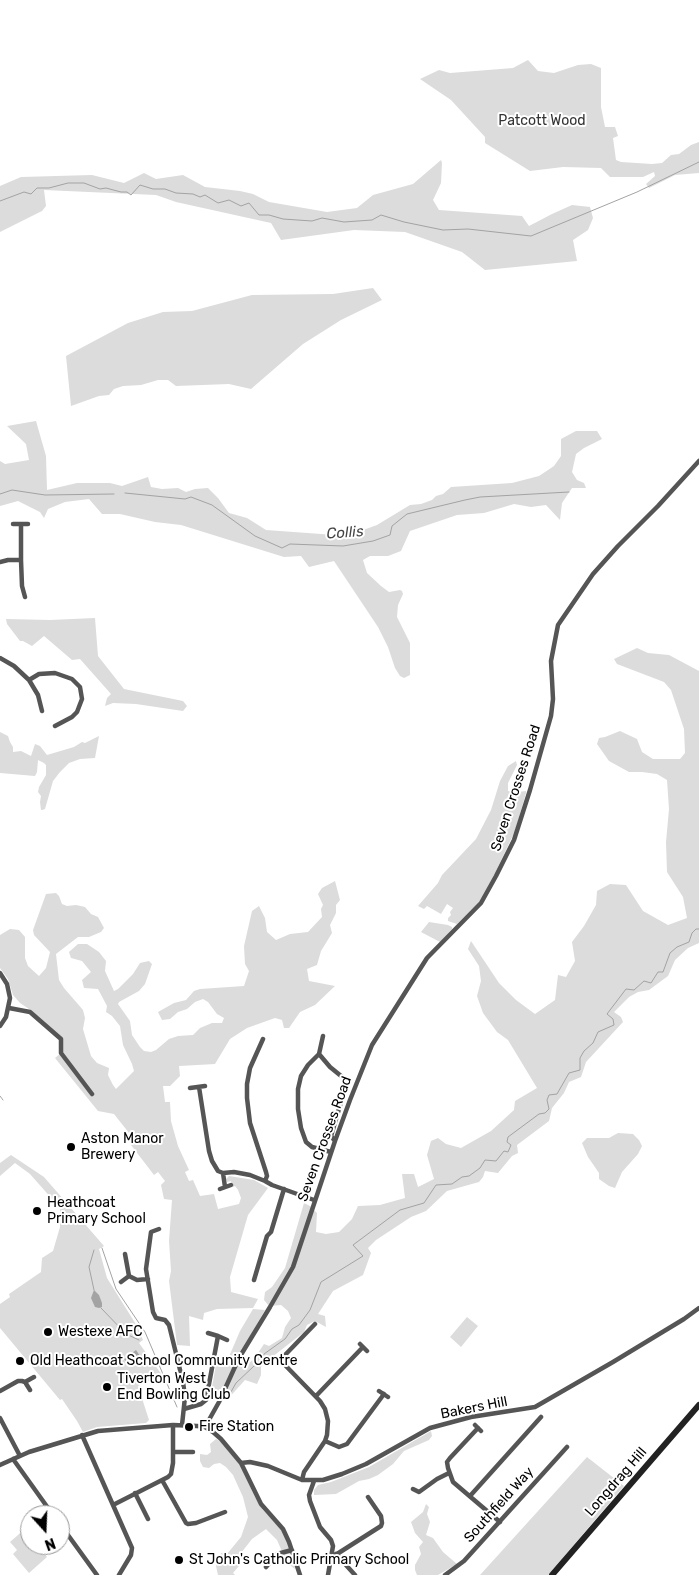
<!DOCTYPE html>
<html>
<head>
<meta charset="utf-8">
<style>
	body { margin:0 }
	#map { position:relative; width:699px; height:1575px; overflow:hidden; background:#fff; font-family:Rubik,sans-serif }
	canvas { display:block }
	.north { position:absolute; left:20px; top:1505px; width:50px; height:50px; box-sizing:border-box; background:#fff; border:1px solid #999; border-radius:50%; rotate:160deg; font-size:14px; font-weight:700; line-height:20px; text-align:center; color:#000 }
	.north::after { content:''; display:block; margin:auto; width:18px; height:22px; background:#000; clip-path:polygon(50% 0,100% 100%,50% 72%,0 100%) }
</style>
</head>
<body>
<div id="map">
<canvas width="699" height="1575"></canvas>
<div class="north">N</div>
</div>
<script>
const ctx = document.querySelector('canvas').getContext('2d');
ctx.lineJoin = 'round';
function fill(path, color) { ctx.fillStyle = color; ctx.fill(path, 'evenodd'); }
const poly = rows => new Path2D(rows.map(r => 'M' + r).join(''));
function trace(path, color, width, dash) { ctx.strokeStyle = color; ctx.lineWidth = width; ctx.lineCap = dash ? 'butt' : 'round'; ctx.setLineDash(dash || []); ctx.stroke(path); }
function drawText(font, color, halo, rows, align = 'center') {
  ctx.font = font + ' Rubik,sans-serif'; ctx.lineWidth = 4; ctx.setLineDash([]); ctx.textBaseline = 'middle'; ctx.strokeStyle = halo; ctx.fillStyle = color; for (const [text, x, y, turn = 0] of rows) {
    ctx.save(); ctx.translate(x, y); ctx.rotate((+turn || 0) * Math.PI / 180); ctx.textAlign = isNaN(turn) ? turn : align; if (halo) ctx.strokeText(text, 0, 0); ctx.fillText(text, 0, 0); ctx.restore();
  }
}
fill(poly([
	[528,60,538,71,554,73,578,65,591,64,601,68,601,107,605,127,615,127,618,136,613,138,616,160,621,162,652,164,662,163,671,155,679,154,691,145,699,142,699,173,675,175,649,188,646,184,655,176,654,172,643,177,610,177,601,168,563,167,530,171,485,143,485,137,451,100,420,79,439,70,450,73,513,68],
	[441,160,442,163,441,183,433,200,439,210,522,216,529,226,552,214,572,205,590,207,593,218,588,230,573,240,577,261,485,270,462,252,405,232,354,230,281,240,271,223,176,202,156,195,44,190,46,206,42,211,0,232,0,186,21,177,92,175,124,183,144,173,156,179,183,175,205,187,240,191,253,194,269,202,327,212,357,208,373,195,413,184],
	[373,288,382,300,341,320,303,344,251,389,229,384,176,386,168,380,158,380,141,385,123,386,114,389,109,395,99,396,71,406,66,356,128,323,163,312,192,311,252,295,333,294],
	[36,421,46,456,47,490,77,483,110,483,122,486,148,477,151,487,162,489,178,488,186,492,195,489,208,488,218,498,229,513,247,518,266,530,335,535,343,534,354,527,366,529,377,525,410,505,421,504,432,500,436,496,443,494,451,487,512,483,539,476,554,466,561,456,561,439,576,431,597,431,602,439,584,448,576,454,572,472,577,480,584,483,586,488,572,488,562,503,560,520,546,505,531,507,514,504,484,513,457,515,410,531,401,551,388,556,370,556,363,560,367,573,381,586,389,592,400,590,402,591,403,594,398,605,397,617,410,643,410,675,404,678,400,676,395,668,388,647,378,627,334,561,309,567,301,556,284,557,181,525,155,522,120,514,102,514,89,499,65,502,48,509,44,518,40,512,18,501,0,506,0,461,5,464,29,460,26,444,7,426],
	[95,618,98,656,124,689,183,701,187,706,183,711,136,704,113,703,105,706,107,698,111,694,80,659,72,660,44,636,32,646,23,641,20,641,7,624,6,619,50,620],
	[637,648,648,653,669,655,699,671,699,943,688,948,675,960,668,976,649,990,638,992,629,997,614,1012,621,1017,623,1022,586,1062,581,1077,569,1082,564,1093,552,1108,549,1121,517,1145,518,1153,512,1156,498,1173,485,1171,483,1177,479,1182,447,1191,426,1211,411,1217,376,1240,368,1248,371,1253,363,1275,333,1291,318,1314,325,1316,326,1327,315,1321,307,1325,304,1332,276,1354,266,1360,261,1367,261,1375,257,1384,245,1380,226,1401,210,1398,217,1359,228,1359,240,1331,253,1309,265,1310,240,1354,250,1362,254,1359,264,1344,269,1346,282,1338,285,1327,291,1318,288,1311,281,1305,269,1306,264,1300,265,1292,272,1287,285,1268,304,1203,310,1206,317,1213,316,1232,326,1234,339,1232,352,1219,358,1206,380,1205,405,1198,402,1174,414,1174,418,1187,434,1179,427,1155,431,1141,438,1138,446,1144,461,1148,491,1131,514,1110,515,1101,537,1088,508,1040,497,1032,483,1013,477,996,481,981,479,966,468,949,471,941,499,983,516,1000,535,1014,555,1000,558,975,566,977,575,961,572,942,584,926,596,905,597,891,610,884,626,885,643,911,668,925,687,918,683,897,667,872,666,842,669,809,667,780,657,774,642,772,629,772,609,761,597,744,599,738,605,737,620,731,637,739,642,752,653,759,680,759,685,753,684,729,671,690,664,682,617,664,614,659],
	[0,732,8,736,10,742,13,747,13,752,21,751,31,756,35,744,40,746,47,755,74,747,82,742,85,743,99,736,95,758,80,759,69,763,60,772,53,781,45,809,42,810,41,810,40,802,41,796,38,792,39,787,46,775,46,765,44,763,38,760,37,772,35,776,0,773],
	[516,761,517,765,508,783,508,791,518,792,526,791,526,793,515,831,495,873,481,900,457,924,448,921,448,918,451,915,450,912,453,908,447,904,441,914,427,906,424,909,418,906,438,883,442,875,476,839,491,810,500,781,508,766],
	[335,881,340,900,336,905,336,913,330,925,332,933,321,951,317,965,307,969,309,981,335,986,315,1005,300,1012,289,1028,284,1028,282,1020,275,1018,247,1028,230,1039,215,1064,179,1066,180,1076,170,1086,163,1086,165,1102,170,1102,171,1121,178,1146,189,1170,185,1172,189,1181,193,1180,200,1196,214,1194,218,1209,239,1204,241,1198,238,1190,235,1186,233,1187,231,1181,227,1182,226,1179,229,1176,254,1180,268,1188,248,1215,230,1277,231,1292,258,1299,253,1308,217,1309,204,1313,203,1320,189,1316,190,1346,177,1345,169,1281,171,1271,169,1241,172,1200,164,1199,161,1185,165,1181,158,1172,154,1175,131,1145,133,1138,114,1114,98,1111,55,1058,61,1053,61,1039,29,1009,20,1003,13,995,8,979,0,968,0,935,10,929,19,930,25,937,25,958,28,966,39,976,46,968,50,952,34,935,33,930,46,894,56,893,59,896,62,904,67,906,76,905,85,907,91,914,98,917,104,928,101,932,89,937,78,937,56,954,59,980,64,988,83,1010,85,1018,83,1029,91,1056,97,1063,109,1068,108,1075,113,1085,116,1089,134,1071,132,1064,123,1045,120,1026,112,1016,106,1012,107,1006,98,989,84,988,82,980,91,972,82,961,71,958,69,952,78,944,87,944,99,952,106,961,105,971,114,991,118,989,133,974,140,963,149,961,152,964,145,984,139,991,119,1002,118,1004,130,1021,132,1035,140,1047,144,1051,151,1052,156,1050,169,1039,178,1036,193,1035,200,1028,212,1023,222,1023,224,1018,217,1014,208,1002,203,999,195,1002,187,1009,178,1012,170,1019,162,1020,158,1012,174,1003,186,1000,194,991,200,989,244,986,249,971,245,964,244,946,252,911,259,906,265,918,267,932,276,940,290,934,308,932,322,917,321,909,323,905,318,894,322,888],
	[429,922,448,925,452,927,452,929,440,942,421,932],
	[618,1133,633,1134,639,1140,642,1146,638,1154,622,1172,615,1188,609,1186,599,1179,599,1173,588,1157,582,1143,587,1138,609,1138],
	[11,1155,44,1177,104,1246,99,1249,107,1278,137,1326,143,1340,139,1343,162,1375,138,1386,149,1420,146,1423,97,1427,83,1432,77,1421,62,1399,60,1400,0,1328,0,1304,10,1297,9,1294,41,1272,42,1258,53,1251,60,1227,60,1208,30,1174,15,1163,0,1176,0,1163],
	[467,1317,478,1326,461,1347,450,1337],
	[431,1431,432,1436,429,1440,404,1451,393,1464,378,1475,369,1479,359,1481,336,1494,314,1495,314,1490,318,1485,331,1482,369,1467],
	[216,1439,225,1444,239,1463,255,1497,263,1510,280,1528,288,1542,295,1569,287,1563,277,1540,266,1529,252,1539,241,1553,239,1566,233,1573,235,1575,218,1575,216,1566,221,1553,227,1554,241,1537,248,1517,243,1497,233,1475,226,1467,220,1463,214,1464,209,1468,203,1467,200,1461,200,1454,207,1455,211,1452,210,1444],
	[587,1457,624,1486,548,1575,480,1575],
	[426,1504,429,1507,427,1514,430,1522,426,1535,433,1538,443,1552,457,1564,438,1575,417,1575,415,1570,415,1565,421,1554,419,1547,423,1542,415,1533,411,1522,423,1512],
	[26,1528,30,1534,30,1545,38,1545,47,1557,29,1573,13,1554,17,1550,10,1542]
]), '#dcdcdc');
fill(poly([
	[94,1290,99,1295,102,1303,102,1307,99,1308,95,1307,91,1298],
	[136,1350,140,1356,129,1365,124,1359]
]), '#a3a3a3');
trace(poly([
	[0,201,24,192,31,194,37,188,49,188,68,183,84,183,100,189,106,188,121,192,127,192,131,195,140,185,153,189,165,189,176,193,193,194,200,197,205,195,218,203,229,200,241,206,249,203,259,215,269,215,283,219,312,221,322,218,344,222,372,220,381,215,404,222,443,230,468,229,531,236,637,192,699,162],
	[125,493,185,499,191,497,212,505,255,536,282,548,290,544,343,546,373,541,390,535,392,526,407,514,465,500,480,497,569,492],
	[0,494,12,490,45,495,114,494],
	[0,1096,3,1100],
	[102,1248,116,1289,145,1332,177,1407],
	[94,1250,89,1267,94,1290],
	[101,1308,126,1334,139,1340],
	[227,1399,236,1383,254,1366,261,1362,264,1354,285,1339,292,1329,299,1325,310,1310,321,1282,363,1256,353,1245,400,1210,424,1203,436,1185,452,1184,462,1177,469,1176,480,1168,485,1160,496,1161,504,1151,508,1152,511,1145,507,1142,508,1137,539,1114,545,1113,549,1109,547,1100,549,1095,557,1094,569,1073,580,1070,580,1058,584,1051,593,1043,598,1032,614,1025,613,1019,607,1014,626,989,634,990,644,981,651,983,658,972,663,972,670,953,677,947,689,942,692,933,696,929,699,929]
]), '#a3a3a3', 1);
trace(poly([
	[13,524,21,524,21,560],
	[21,524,28,524],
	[0,562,8,560,21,560,22,586,25,597],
	[0,658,14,666,29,680,38,695,42,711],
	[29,680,39,674,55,673,72,679,80,687,82,699,77,712,72,717,55,726],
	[0,973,7,984,10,998,6,1017,0,1026],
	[9,1008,30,1012,61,1039,61,1053,92,1094],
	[323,1036,319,1054,308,1065,301,1076,298,1089,298,1109,301,1128,306,1142,312,1147,331,1152],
	[263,1039,250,1068,247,1084,247,1098,250,1123,266,1172,267,1176,265,1181,272,1185,314,1200],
	[319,1054,330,1067,346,1080],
	[199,1087,209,1151,212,1161,218,1171,223,1173,234,1172,250,1175,265,1181],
	[190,1088,205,1086],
	[335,1141,331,1136,341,1102],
	[223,1173,225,1187],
	[220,1189,231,1185],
	[159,1229,151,1232,146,1269,153,1312,156,1318,165,1320,169,1325,183,1382,185,1397,182,1425],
	[125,1254,129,1276,137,1280,148,1279],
	[254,1280,267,1236,271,1232,284,1189],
	[121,1282,129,1276],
	[218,1336,227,1340],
	[360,1344,367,1351],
	[25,1382,34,1377],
	[0,1391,18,1381,22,1381,25,1382,30,1390],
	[379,1391,388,1397],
	[316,1396,363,1347],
	[184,1409,201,1404,206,1400,218,1336,208,1333],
	[0,1418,20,1456],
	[475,1425,481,1431],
	[205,1427,219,1402,239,1358,270,1307,293,1267,335,1141,350,1100,372,1045,427,958,481,903,496,876,514,840,530,790,551,716,553,699,551,661,558,625,593,574,618,546,658,506,699,461],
	[478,1428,450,1458,447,1462,448,1468,453,1482,500,1522],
	[82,1435,132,1548,131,1555,119,1575],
	[325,1441,339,1447,347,1444,384,1394],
	[173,1452,193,1452],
	[13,1459,53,1515],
	[241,1463,250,1462,268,1466,302,1480,323,1480,342,1474,366,1464,430,1428,471,1417,535,1407,613,1362,684,1319,699,1308],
	[0,1465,29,1452,98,1431,173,1425,197,1426,205,1427,213,1432,221,1439,241,1463,261,1504,283,1529,289,1542,300,1575],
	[162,1480,186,1523,188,1524,196,1523,225,1512],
	[302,1480,304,1472,325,1441,327,1435,328,1421,325,1409,320,1401,284,1364,283,1361,285,1355,315,1324],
	[314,1481,309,1495,310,1501,320,1527,331,1540,333,1546,328,1575],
	[413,1489,419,1492,437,1479,449,1473],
	[135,1493,148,1519],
	[470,1496,541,1417],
	[113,1505,168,1477,171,1474,173,1463,173,1425],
	[60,1524,97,1575],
	[336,1554,355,1575],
	[337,1554,381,1526,382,1523,381,1516,368,1497],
	[266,1567,277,1554,292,1550],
	[445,1575,464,1561,567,1447]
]), '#555', 4.5);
trace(poly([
	[552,1575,699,1405]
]), '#222', 6);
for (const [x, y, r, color] of [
	[71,1147,5,"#000"],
	[37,1211,5,"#000"],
	[48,1332,5,"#000"],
	[20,1361,5,"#000"],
	[107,1387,5,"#000"],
	[189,1427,5,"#000"],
	[179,1560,5,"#000"]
]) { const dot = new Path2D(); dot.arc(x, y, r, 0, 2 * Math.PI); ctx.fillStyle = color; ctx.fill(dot); trace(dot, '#fff', 2); }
drawText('14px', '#333', '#fff', [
	["Patcott Wood",542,121]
]);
drawText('14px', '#000', '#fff', [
	["Seven Crosses Road",516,788,-72],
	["Seven Crosses Road",325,1139,-70],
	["Bakers Hill",474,1408,-11],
	["Longdrag Hill",616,1482,-49],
	["Southfield Way",499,1505,-48]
]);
drawText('14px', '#000', '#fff', [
	["Aston Manor",81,1139],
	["Brewery",81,1155],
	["Heathcoat",47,1203],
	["Primary School",47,1219],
	["Westexe AFC",58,1332],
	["Old Heathcoat School Community Centre",30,1361],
	["Tiverton West",117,1379],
	["End Bowling Club",117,1395],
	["Fire Station",199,1427],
	["St John's Catholic Primary School",189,1560]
], 'left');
drawText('italic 15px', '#444', '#fff', [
	["Collis",345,533,-4]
]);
</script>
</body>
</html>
